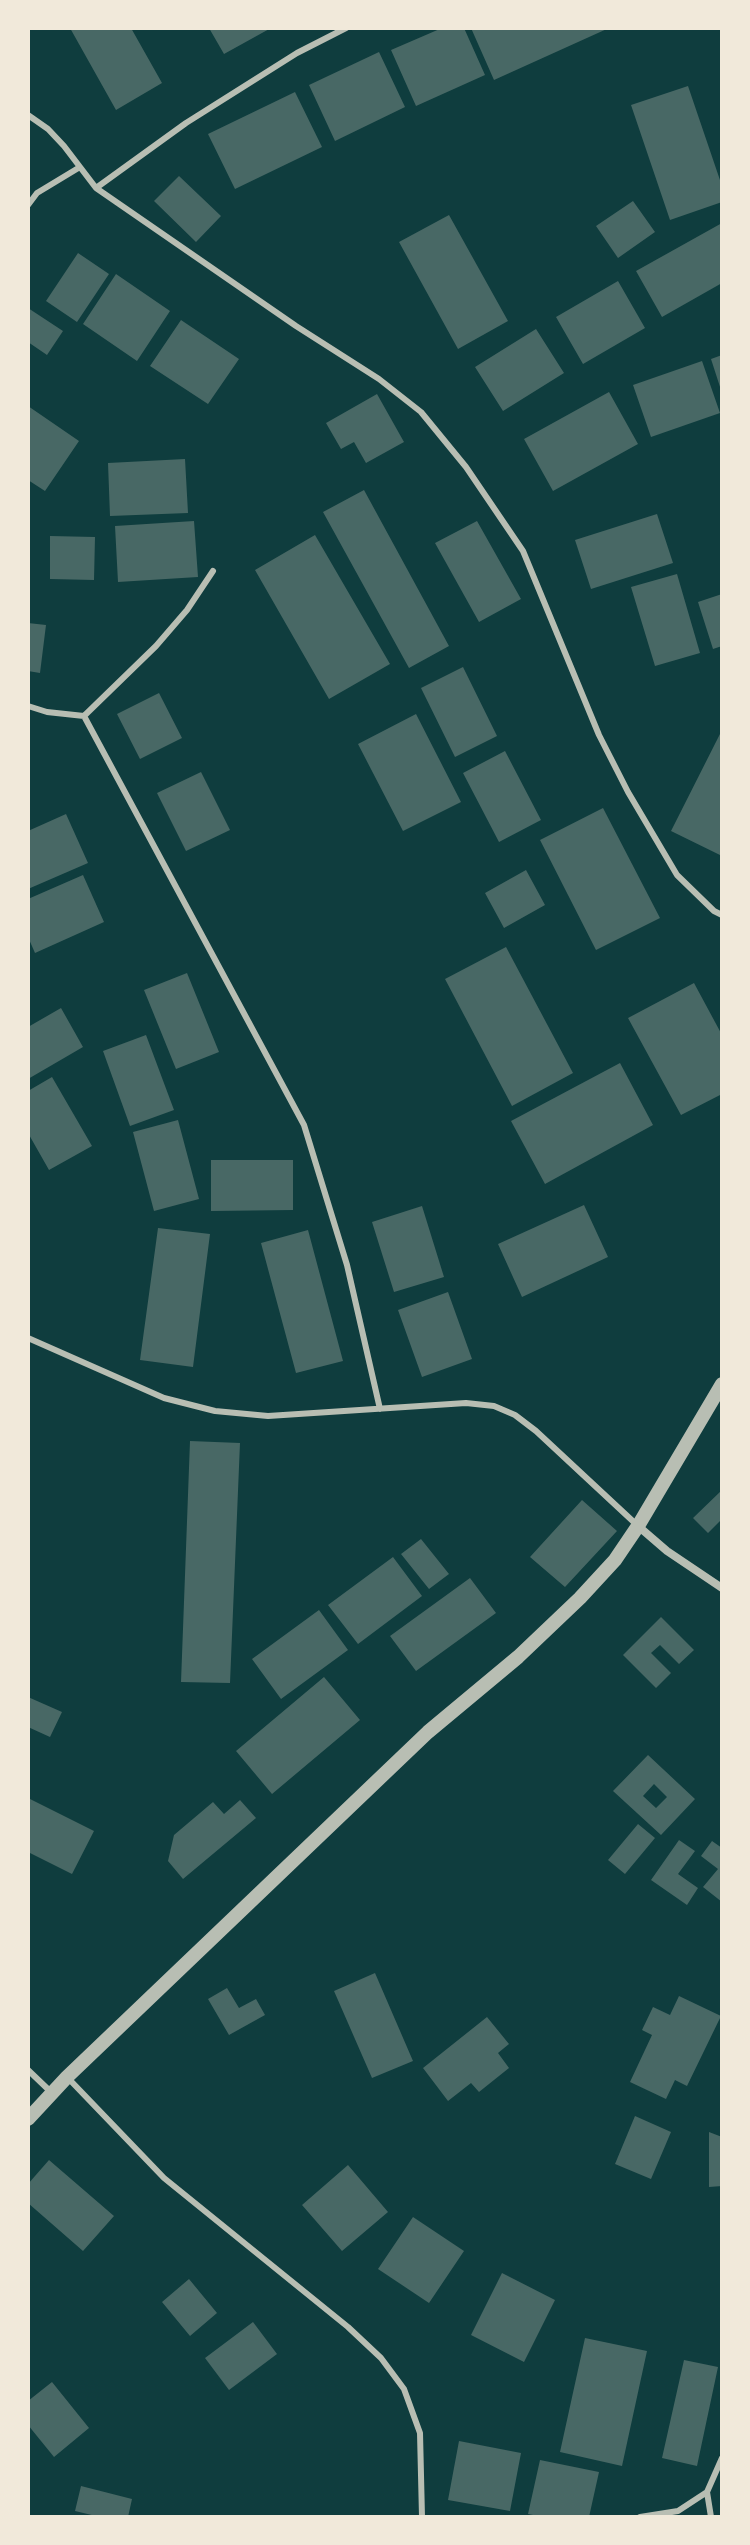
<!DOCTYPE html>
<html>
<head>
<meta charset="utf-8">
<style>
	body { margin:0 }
	#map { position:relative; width:750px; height:2545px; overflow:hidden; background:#0f3d3e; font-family:"PT Serif",serif }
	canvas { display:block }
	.frame { position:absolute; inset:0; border:30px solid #f1e9da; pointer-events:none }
</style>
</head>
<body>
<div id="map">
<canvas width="750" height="2545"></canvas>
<div class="frame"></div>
</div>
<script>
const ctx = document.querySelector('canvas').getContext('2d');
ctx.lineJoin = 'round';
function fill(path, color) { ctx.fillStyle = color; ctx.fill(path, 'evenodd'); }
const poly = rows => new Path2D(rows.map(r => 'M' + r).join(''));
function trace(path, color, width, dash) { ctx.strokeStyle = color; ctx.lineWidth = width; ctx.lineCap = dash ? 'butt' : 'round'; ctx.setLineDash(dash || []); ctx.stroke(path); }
fill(poly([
	[70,28,131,28,162,83,116,110],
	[209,28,271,28,224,54],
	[442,28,464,28,485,75,416,106,391,50],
	[471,28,609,28,494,80],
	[379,52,405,107,335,141,309,85],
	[688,86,722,186,722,202,670,220,631,105],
	[295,92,322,147,235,189,208,134],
	[179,176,221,216,196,242,154,201],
	[633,201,655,232,618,258,596,226],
	[449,215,508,321,458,349,399,242],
	[722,223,722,283,662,317,636,271],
	[78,253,109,274,77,322,46,301],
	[116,274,170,311,137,361,83,324],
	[618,281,645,328,583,364,556,317],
	[28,308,63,331,47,355,28,342],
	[181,320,239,359,208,404,150,366],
	[536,329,564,373,503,411,475,367],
	[722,355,722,390,721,390,711,359],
	[702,361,720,413,651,437,633,385],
	[609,392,638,444,553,491,524,439],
	[377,394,404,442,366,463,354,442,341,449,326,423],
	[28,406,79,441,45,491,28,480],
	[185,459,188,513,110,516,108,463],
	[364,490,449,646,409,668,323,512],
	[657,514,673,563,591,589,575,540],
	[194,521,198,577,118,582,115,526],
	[477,521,521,599,479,622,435,543],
	[315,535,390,664,329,699,255,570],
	[50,536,95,537,94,580,50,579],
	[677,574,700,653,655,666,631,587],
	[722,594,722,646,713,649,698,602],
	[28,623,46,625,40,673,28,671],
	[463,667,497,736,455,757,421,688],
	[159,693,182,738,140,759,117,714],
	[416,714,461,802,403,831,358,744],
	[722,730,722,856,671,831],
	[505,751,541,820,499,842,463,773],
	[201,772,230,830,186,851,157,793],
	[603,808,660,918,596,950,540,840],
	[66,814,88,863,28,889,28,831],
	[526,870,545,905,504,928,485,893],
	[83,875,104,922,35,953,28,937,28,899],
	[506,947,573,1073,512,1106,445,979],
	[187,973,219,1052,176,1069,144,990],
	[694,983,722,1035,722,1094,681,1115,628,1018],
	[61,1008,83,1047,28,1079,28,1027],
	[146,1035,174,1110,130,1126,103,1051],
	[620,1063,653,1125,545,1184,511,1121],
	[52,1077,92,1146,49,1170,28,1133,28,1091],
	[178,1120,199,1199,154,1211,133,1132],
	[211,1160,293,1160,293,1210,211,1211],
	[584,1205,608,1257,522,1297,498,1244],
	[422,1206,444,1277,394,1292,372,1222],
	[158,1228,210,1234,193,1367,140,1360],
	[308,1230,343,1361,296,1373,261,1243],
	[448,1292,472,1359,422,1377,398,1310],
	[190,1441,240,1443,230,1683,181,1682],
	[722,1490,722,1519,708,1533,693,1518],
	[582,1500,617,1531,565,1587,530,1557],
	[421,1539,449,1574,429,1589,401,1554],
	[393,1557,422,1596,358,1644,328,1605],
	[470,1578,496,1613,416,1671,390,1636],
	[319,1610,348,1650,281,1699,252,1659],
	[661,1617,694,1650,679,1664,660,1645,651,1653,671,1673,656,1688,623,1655],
	[324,1677,360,1720,272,1794,236,1751],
	[28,1697,62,1712,50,1737,28,1727],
	[648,1755,695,1799,661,1835,613,1791],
	[654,1784,667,1797,656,1808,643,1796],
	[28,1798,94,1831,72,1874,28,1852],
	[240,1800,256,1818,183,1879,168,1861,174,1835,213,1802,224,1814],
	[638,1824,655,1838,625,1874,608,1860],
	[679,1840,695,1851,678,1874,698,1888,687,1905,651,1880],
	[712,1841,722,1848,722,1902,703,1887,718,1869,701,1856],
	[375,1973,413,2061,372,2078,334,1991],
	[227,1988,239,2008,256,1999,265,2015,229,2035,208,1999],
	[679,1996,721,2016,687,2086,675,2080,666,2099,630,2082,652,2035,642,2030,653,2007,670,2015],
	[487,2017,509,2044,498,2053,509,2068,479,2092,471,2083,448,2101,423,2068],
	[635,2116,671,2132,651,2179,615,2164],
	[709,2132,722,2137,722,2186,709,2187],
	[49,2160,114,2216,83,2251,28,2203,28,2184],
	[348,2165,388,2212,342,2251,302,2205],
	[413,2217,464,2251,429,2303,378,2269],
	[502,2273,555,2300,524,2362,471,2335],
	[189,2279,217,2313,190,2336,162,2302],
	[253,2322,277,2354,229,2390,205,2358],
	[585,2338,647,2351,622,2466,560,2452],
	[684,2360,718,2367,697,2466,662,2458],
	[52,2382,89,2428,54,2457,28,2425,28,2401],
	[459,2441,521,2453,510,2511,448,2500],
	[540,2460,599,2472,589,2517,543,2517,528,2514],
	[81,2486,132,2499,128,2517,100,2517,75,2511]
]), '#486865');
trace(poly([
	[28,115,48,129,64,146,96,188,296,326,379,379,421,412,466,467,523,551,599,735,628,792,677,875,714,911,722,915],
	[96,188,186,123,297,53,346,28],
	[28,205,37,193,80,167],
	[28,706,47,712,84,716,304,1125,347,1265,380,1409],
	[84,716,156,646,187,610,213,571],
	[28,1338,164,1398,215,1411,268,1416,466,1403,494,1406,515,1415,536,1431,637,1525],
	[28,2070,52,2093],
	[67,2077,164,2178,348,2327,381,2358,404,2389,420,2433,422,2517],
	[640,2517,678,2511,707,2492],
	[711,2517,707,2492,722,2458]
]), '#b8beb3', 6);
trace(poly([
	[638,1526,667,1551,722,1588]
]), '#b8beb3', 8);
trace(poly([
	[28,2119,67,2077,428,1732,518,1657,580,1598,615,1560,638,1526,722,1384]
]), '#b8beb3', 14);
</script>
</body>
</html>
